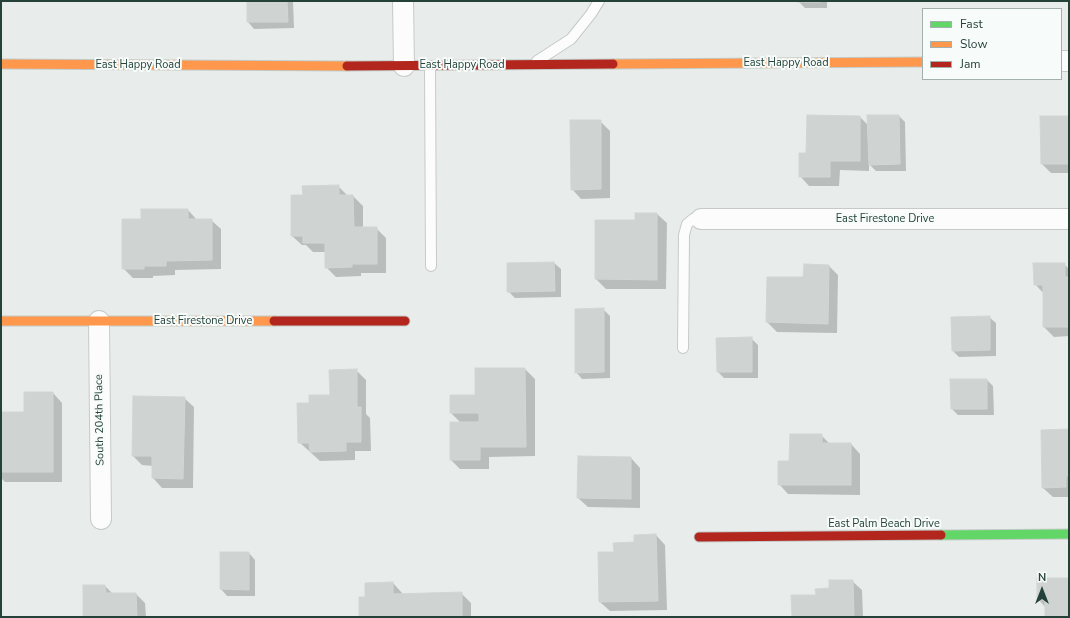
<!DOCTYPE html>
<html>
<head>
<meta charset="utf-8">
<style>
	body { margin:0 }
	#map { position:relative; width:1070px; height:618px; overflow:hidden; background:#e8edeb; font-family:"Nunito Sans",sans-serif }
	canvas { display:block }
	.frame { position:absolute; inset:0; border:2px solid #24423a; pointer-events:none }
	.legend { position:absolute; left:922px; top:8px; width:140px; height:72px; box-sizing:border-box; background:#f7fbf9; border:1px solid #a3b1ad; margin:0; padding:5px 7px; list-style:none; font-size:12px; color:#24423a }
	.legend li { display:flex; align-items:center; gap:8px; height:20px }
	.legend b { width:20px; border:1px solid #a3b1ad }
	.north { position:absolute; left:1022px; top:570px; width:40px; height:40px; -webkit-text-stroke:3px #f7fbf9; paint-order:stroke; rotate:0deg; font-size:11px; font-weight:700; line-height:16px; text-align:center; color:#24423a }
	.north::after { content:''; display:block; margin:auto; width:14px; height:18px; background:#24423a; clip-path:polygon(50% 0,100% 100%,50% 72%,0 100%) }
</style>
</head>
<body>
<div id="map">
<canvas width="1070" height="618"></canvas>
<div class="frame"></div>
<ul class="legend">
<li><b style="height:5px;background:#63d668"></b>Fast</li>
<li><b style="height:5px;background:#ff974d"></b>Slow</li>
<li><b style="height:5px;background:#b3261e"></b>Jam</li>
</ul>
<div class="north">N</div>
</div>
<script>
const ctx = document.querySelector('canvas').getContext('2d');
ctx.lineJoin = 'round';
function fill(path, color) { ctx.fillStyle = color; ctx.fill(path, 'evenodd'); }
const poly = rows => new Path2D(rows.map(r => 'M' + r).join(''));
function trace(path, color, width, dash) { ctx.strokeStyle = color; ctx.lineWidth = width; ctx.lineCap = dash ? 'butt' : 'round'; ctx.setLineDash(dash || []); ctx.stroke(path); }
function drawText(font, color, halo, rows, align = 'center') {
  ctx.font = font + ' "Nunito Sans",sans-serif'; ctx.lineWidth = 4; ctx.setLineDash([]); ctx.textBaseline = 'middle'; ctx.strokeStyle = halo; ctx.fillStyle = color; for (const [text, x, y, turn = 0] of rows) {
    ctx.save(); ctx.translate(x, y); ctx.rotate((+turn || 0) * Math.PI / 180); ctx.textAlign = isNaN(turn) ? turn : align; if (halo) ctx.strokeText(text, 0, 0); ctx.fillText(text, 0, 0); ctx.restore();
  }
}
fill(poly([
	[248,1,293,1,294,28,254,29,248,22],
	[798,1,827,1,827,8,805,8],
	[899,116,905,122,906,171,876,171,869,164,869,171,840,170,839,186,809,186,800,176,807,154,860,117,869,126],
	[1069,117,1069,173,1051,173,1042,164],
	[600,121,610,131,610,198,581,199,572,189],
	[338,186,348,196,353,196,363,206,363,228,376,228,386,238,386,273,361,273,361,276,336,277,326,267,326,252,313,252,306,245,302,245,292,236,304,196],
	[188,210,197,220,211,220,221,229,221,269,175,270,175,275,153,276,153,278,133,278,123,268,142,220],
	[636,214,657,214,667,223,666,289,606,289,596,279,636,221],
	[554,263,561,269,561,297,515,298,508,291,508,264],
	[1064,264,1069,269,1069,336,1054,337,1044,327,1044,294,1035,284],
	[829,266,838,275,837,333,777,332,767,322,768,278,804,278],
	[603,309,610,316,610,378,582,379,576,372],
	[989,317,996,323,996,356,959,357,953,351],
	[751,338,758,345,758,378,724,378,718,372],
	[476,369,525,369,535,379,535,456,489,457,489,469,460,469,451,460,461,423,451,413,476,396],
	[356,370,366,380,366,414,370,418,371,451,355,451,355,460,320,461,299,442,310,404,331,396],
	[987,380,993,386,994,415,958,415,952,409],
	[53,393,62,403,62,482,5,482,1,478,1,413,25,413],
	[184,398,194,407,193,488,162,488,153,478,153,466,142,465,133,456],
	[1069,430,1069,497,1053,497,1043,488],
	[821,435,830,444,851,444,860,454,860,495,788,494,779,484,790,462],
	[631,458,640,468,640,508,588,507,578,498],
	[656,535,665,545,667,610,610,611,600,602,615,553],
	[249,553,255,560,255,596,227,596,221,589],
	[1068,579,1069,581,1069,617,1046,617,1046,608,1038,599],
	[852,581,862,590,863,617,793,617,817,596],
	[393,583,402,593,402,595,461,593,471,603,471,617,360,617,366,598],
	[105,586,113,594,136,594,145,603,146,617,84,617]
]), '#0003');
const building = poly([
	[247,1,287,1,288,22,247,22,247,1],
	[797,1,821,1,821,2,797,2,797,1],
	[807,115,860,116,860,161,830,161,830,177,799,177,799,153,806,153,807,115],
	[867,115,899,115,900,164,869,165,867,115],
	[1040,116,1069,116,1069,164,1041,164,1040,116],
	[570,120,601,120,601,189,571,190,570,120],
	[339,185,339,195,353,195,354,227,377,227,377,264,352,264,352,267,325,268,325,243,303,243,303,236,291,236,291,195,303,195,302,186,339,185],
	[141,209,188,209,188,219,212,219,212,260,166,261,166,266,144,266,144,269,122,269,122,219,141,219,141,209],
	[635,213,657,213,657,280,595,279,595,220,635,220,635,213],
	[554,262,555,291,507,292,507,263,554,262],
	[1033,263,1065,263,1065,277,1069,277,1069,327,1043,327,1043,285,1034,285,1033,263],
	[804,264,829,265,828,324,766,322,767,277,803,277,804,264],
	[604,308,604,372,575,373,575,309,604,308],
	[990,316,990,350,952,351,951,317,990,316],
	[752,337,752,372,717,372,716,338,752,337],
	[475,368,525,368,526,447,480,447,480,460,450,460,450,422,479,422,479,413,450,413,450,395,475,395,475,368],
	[357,369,357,407,361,407,361,442,346,442,346,451,310,452,309,443,298,443,297,403,309,403,309,395,330,395,329,370,357,369],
	[950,379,987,379,987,409,951,409,950,379],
	[24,392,53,392,53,472,1,472,1,412,24,412,24,392],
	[133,396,185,397,183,479,152,478,152,456,132,456,133,396],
	[1069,429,1069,476,1066,476,1066,487,1042,488,1041,430,1069,429],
	[790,434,822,434,822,443,851,443,851,485,778,485,778,461,789,461,790,434],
	[578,456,631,457,631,499,577,498,578,456],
	[656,534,658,601,599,602,598,552,614,552,613,543,634,542,634,535,656,534],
	[220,552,249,552,249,590,220,589,220,552],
	[1037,578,1068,578,1069,617,1045,617,1045,600,1037,600,1037,578],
	[829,580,853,580,854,617,792,617,791,595,816,595,815,589,829,588,829,580],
	[393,582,393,594,462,592,462,617,359,617,359,597,365,597,365,583,393,582],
	[83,585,105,585,106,593,136,593,137,617,83,617,83,585]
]);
fill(building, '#cfd4d2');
trace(building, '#d1d6d4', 1);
const lane = poly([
	[537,61,571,39,591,14,599,1],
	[430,66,431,266],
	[683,348,684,235,687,224,693,219,701,219]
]);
const street = poly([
	[403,1,404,66],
	[1061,61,1069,61],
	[701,219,1069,219],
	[99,321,101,519]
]);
const fast = poly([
	[941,535,1069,534]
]);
const slow = poly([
	[1,64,347,66],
	[613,64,923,62],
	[1,321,274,321]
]);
const jam = poly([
	[347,66,613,64],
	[274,321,405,321],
	[699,537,941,535]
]);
trace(lane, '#c5cac8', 12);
trace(street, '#c5cac8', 22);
trace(fast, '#c3cbc8', 11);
trace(slow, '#c3cbc8', 11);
trace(jam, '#c3cbc8', 11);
trace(lane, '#fcfcfc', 10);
trace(street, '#fcfcfc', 20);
trace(fast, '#63d668', 9);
trace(slow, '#ff974d', 9);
trace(jam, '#b3261e', 9);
drawText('11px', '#24423a', '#f7fbf9', [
	["East Happy Road",786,63],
	["East Happy Road",138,65],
	["East Happy Road",462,65],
	["East Firestone Drive",885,219],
	["East Firestone Drive",203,321],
	["South 204th Place",100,420,-91],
	["East Palm Beach Drive",884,524]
]);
</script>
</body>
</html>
